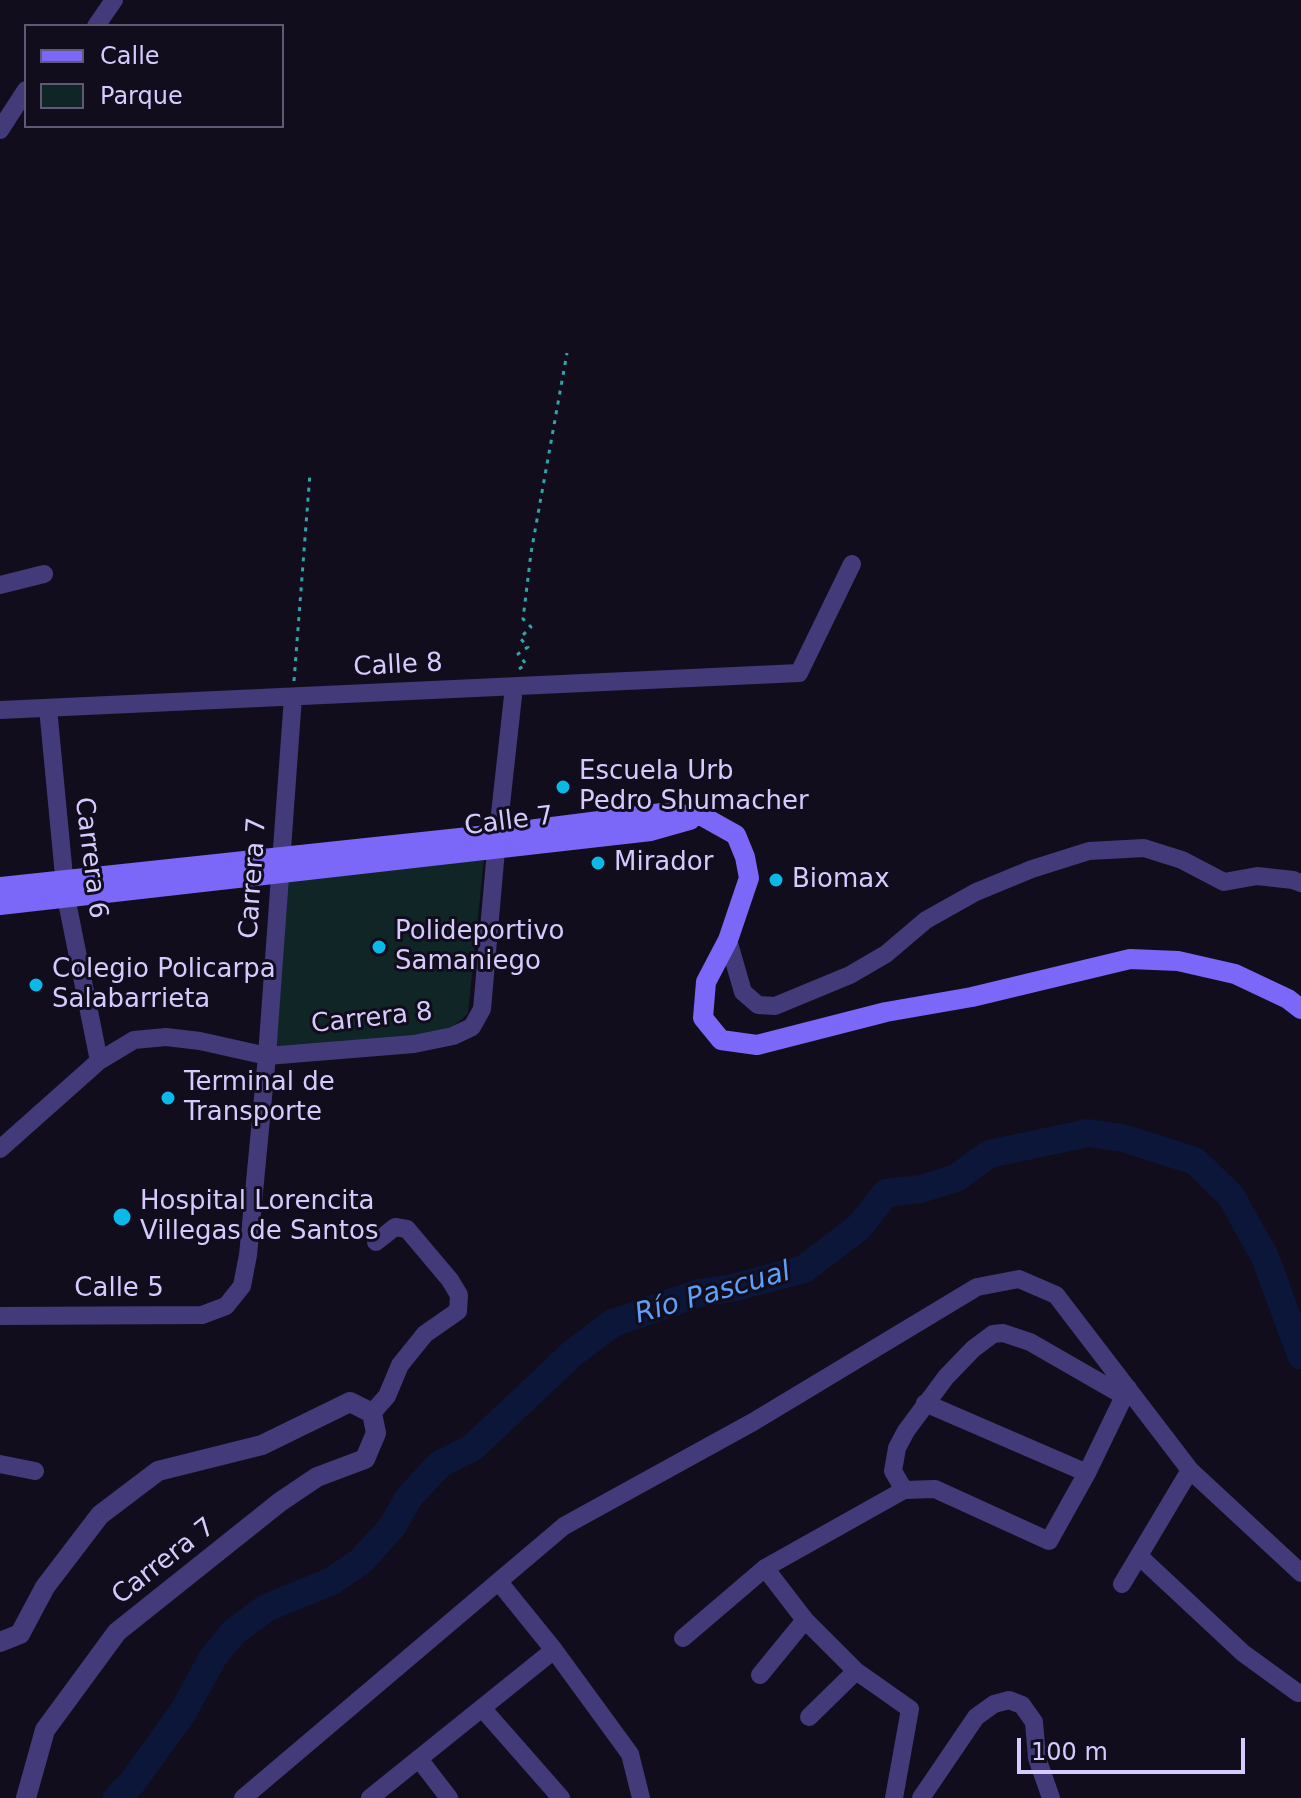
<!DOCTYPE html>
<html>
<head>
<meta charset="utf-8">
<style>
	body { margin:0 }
	#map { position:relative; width:1301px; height:1798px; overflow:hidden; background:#110d1d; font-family:"DejaVu Sans",sans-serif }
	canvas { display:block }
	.legend { position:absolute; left:24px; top:24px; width:260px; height:104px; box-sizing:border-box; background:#110d1d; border:2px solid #605976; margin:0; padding:10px 14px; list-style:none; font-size:24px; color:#d6cbfc }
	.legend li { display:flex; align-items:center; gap:16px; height:40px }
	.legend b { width:40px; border:2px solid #605976 }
	.scale { position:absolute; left:1017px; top:1738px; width:228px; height:36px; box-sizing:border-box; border:4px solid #d6cbfc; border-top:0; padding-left:10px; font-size:24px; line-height:28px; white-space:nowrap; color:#d6cbfc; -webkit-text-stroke:6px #110d1d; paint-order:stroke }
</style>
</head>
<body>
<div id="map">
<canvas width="1301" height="1798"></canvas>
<ul class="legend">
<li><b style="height:10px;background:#7b67f8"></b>Calle</li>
<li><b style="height:22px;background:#102526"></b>Parque</li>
</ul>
<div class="scale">100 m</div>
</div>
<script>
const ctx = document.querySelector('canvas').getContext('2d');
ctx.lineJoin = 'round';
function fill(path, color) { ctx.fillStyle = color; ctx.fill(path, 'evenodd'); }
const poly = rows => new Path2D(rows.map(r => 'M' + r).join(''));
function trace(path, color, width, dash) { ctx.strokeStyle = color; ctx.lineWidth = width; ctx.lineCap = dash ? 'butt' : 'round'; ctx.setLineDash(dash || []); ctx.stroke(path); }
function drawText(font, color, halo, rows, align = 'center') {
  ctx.font = font + ' "DejaVu Sans",sans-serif'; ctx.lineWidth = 6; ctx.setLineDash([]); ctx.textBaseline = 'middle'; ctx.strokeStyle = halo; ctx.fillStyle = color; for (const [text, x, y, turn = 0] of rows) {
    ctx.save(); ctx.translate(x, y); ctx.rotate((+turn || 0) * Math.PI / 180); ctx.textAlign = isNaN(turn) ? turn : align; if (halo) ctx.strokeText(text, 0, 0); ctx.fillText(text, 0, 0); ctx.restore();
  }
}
fill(poly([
	[484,859,468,1013,462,1019,453,1026,432,1035,276,1051,287,881]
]), '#102526');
trace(poly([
	[117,1798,131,1784,183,1712,213,1657,234,1632,266,1608,332,1581,361,1561,392,1527,409,1497,440,1464,472,1448,573,1353,613,1323,699,1293,732,1288,804,1269,859,1227,886,1193,921,1189,956,1178,989,1154,1088,1133,1123,1138,1195,1161,1231,1196,1265,1257,1301,1355]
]), '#0b1638', 28);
trace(poly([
	[519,669,526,664,518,654,528,647,520,638,531,627,523,619,531,553,567,353],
	[294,681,310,473]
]), '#33a3a9', 3, [4, 6]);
trace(poly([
	[96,26,114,0],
	[0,130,26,90],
	[0,585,44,574],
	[48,708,66,897,99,1061],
	[0,710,799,673,852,564],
	[728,940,743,992,758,1005,775,1006,850,975,886,954,926,920,976,892,1032,869,1089,851,1144,848,1182,860,1224,882,1257,876,1293,880,1301,883],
	[0,1149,99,1061,134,1040,166,1037,200,1041,267,1056,414,1044,453,1036,472,1027,482,1009,496,850,514,687],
	[0,1316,202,1315,226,1306,242,1286,248,1255,267,1056,293,697],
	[925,1403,1087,1473],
	[372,1413,387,1396,400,1365,425,1334,458,1311,459,1295,450,1280,407,1229,395,1227,376,1242],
	[0,1464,35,1471],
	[904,1490,893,1471,897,1448,906,1431,946,1377,973,1349,993,1334,1003,1333,1030,1342,1124,1396],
	[1139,1556,1243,1653,1298,1693],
	[765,1568,805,1620,856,1671,910,1709,894,1798],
	[499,1582,554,1650,630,1754,641,1798],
	[1122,1584,1190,1470],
	[683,1638,765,1568,904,1490,935,1489,1049,1541,1087,1473,1128,1388],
	[760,1675,805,1620],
	[482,1708,561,1798],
	[809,1717,856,1671],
	[419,1759,449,1798],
	[243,1798,564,1526,753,1422,977,1287,1019,1279,1056,1295,1190,1470,1301,1573],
	[370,1798,554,1650],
	[921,1798,976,1717,994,1704,1009,1700,1022,1705,1034,1722,1037,1758,1051,1798]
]), '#433a7a', 18);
trace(poly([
	[0,1642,20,1634,45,1587,100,1515,158,1471,262,1445,350,1402,372,1413,376,1433,365,1459,317,1477,280,1502,117,1632,45,1730,26,1798]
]), '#433a7a', 20);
trace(poly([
	[0,887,497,834,662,813,702,816,736,835,745,857,749,878,728,940,706,982,703,1018,721,1040,757,1045,886,1012,972,997,1130,959,1178,961,1235,974,1288,999,1301,1009],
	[0,905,651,831,690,820]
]), '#7b67f8', 20);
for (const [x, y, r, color] of [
	[563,787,8,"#0bb9e8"],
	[598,863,8,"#0bb9e8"],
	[776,880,8,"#0bb9e8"],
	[379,947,8,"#0bb9e8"],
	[36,985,8,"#0bb9e8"],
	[168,1098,8,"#0bb9e8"],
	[122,1217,10,"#0bb9e8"]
]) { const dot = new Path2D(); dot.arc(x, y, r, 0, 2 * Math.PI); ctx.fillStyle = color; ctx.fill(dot); trace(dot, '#110d1d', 3); }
drawText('26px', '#d6cbfc', '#110d1d', [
	["Calle 8",398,666,-3],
	["Calle 7",509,822,-7],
	["Carrera 6",90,858,83],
	["Carrera 7",254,878,-86],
	["Carrera 8",372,1019,-6],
	["Calle 5",119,1289],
	["Carrera 7",164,1562,-38]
]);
drawText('26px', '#d6cbfc', '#110d1d', [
	["Escuela Urb",579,772],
	["Pedro Shumacher",579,802],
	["Mirador",614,863],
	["Biomax",792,880],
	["Polideportivo",395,932],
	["Samaniego",395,962],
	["Colegio Policarpa",52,970],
	["Salabarrieta",52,1000],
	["Terminal de",184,1083],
	["Transporte",184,1113],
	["Hospital Lorencita",140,1202],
	["Villegas de Santos",140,1232]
], 'left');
drawText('italic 28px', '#5e9ff7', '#110d1d', [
	["Río Pascual",713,1294,-16]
]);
</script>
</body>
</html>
